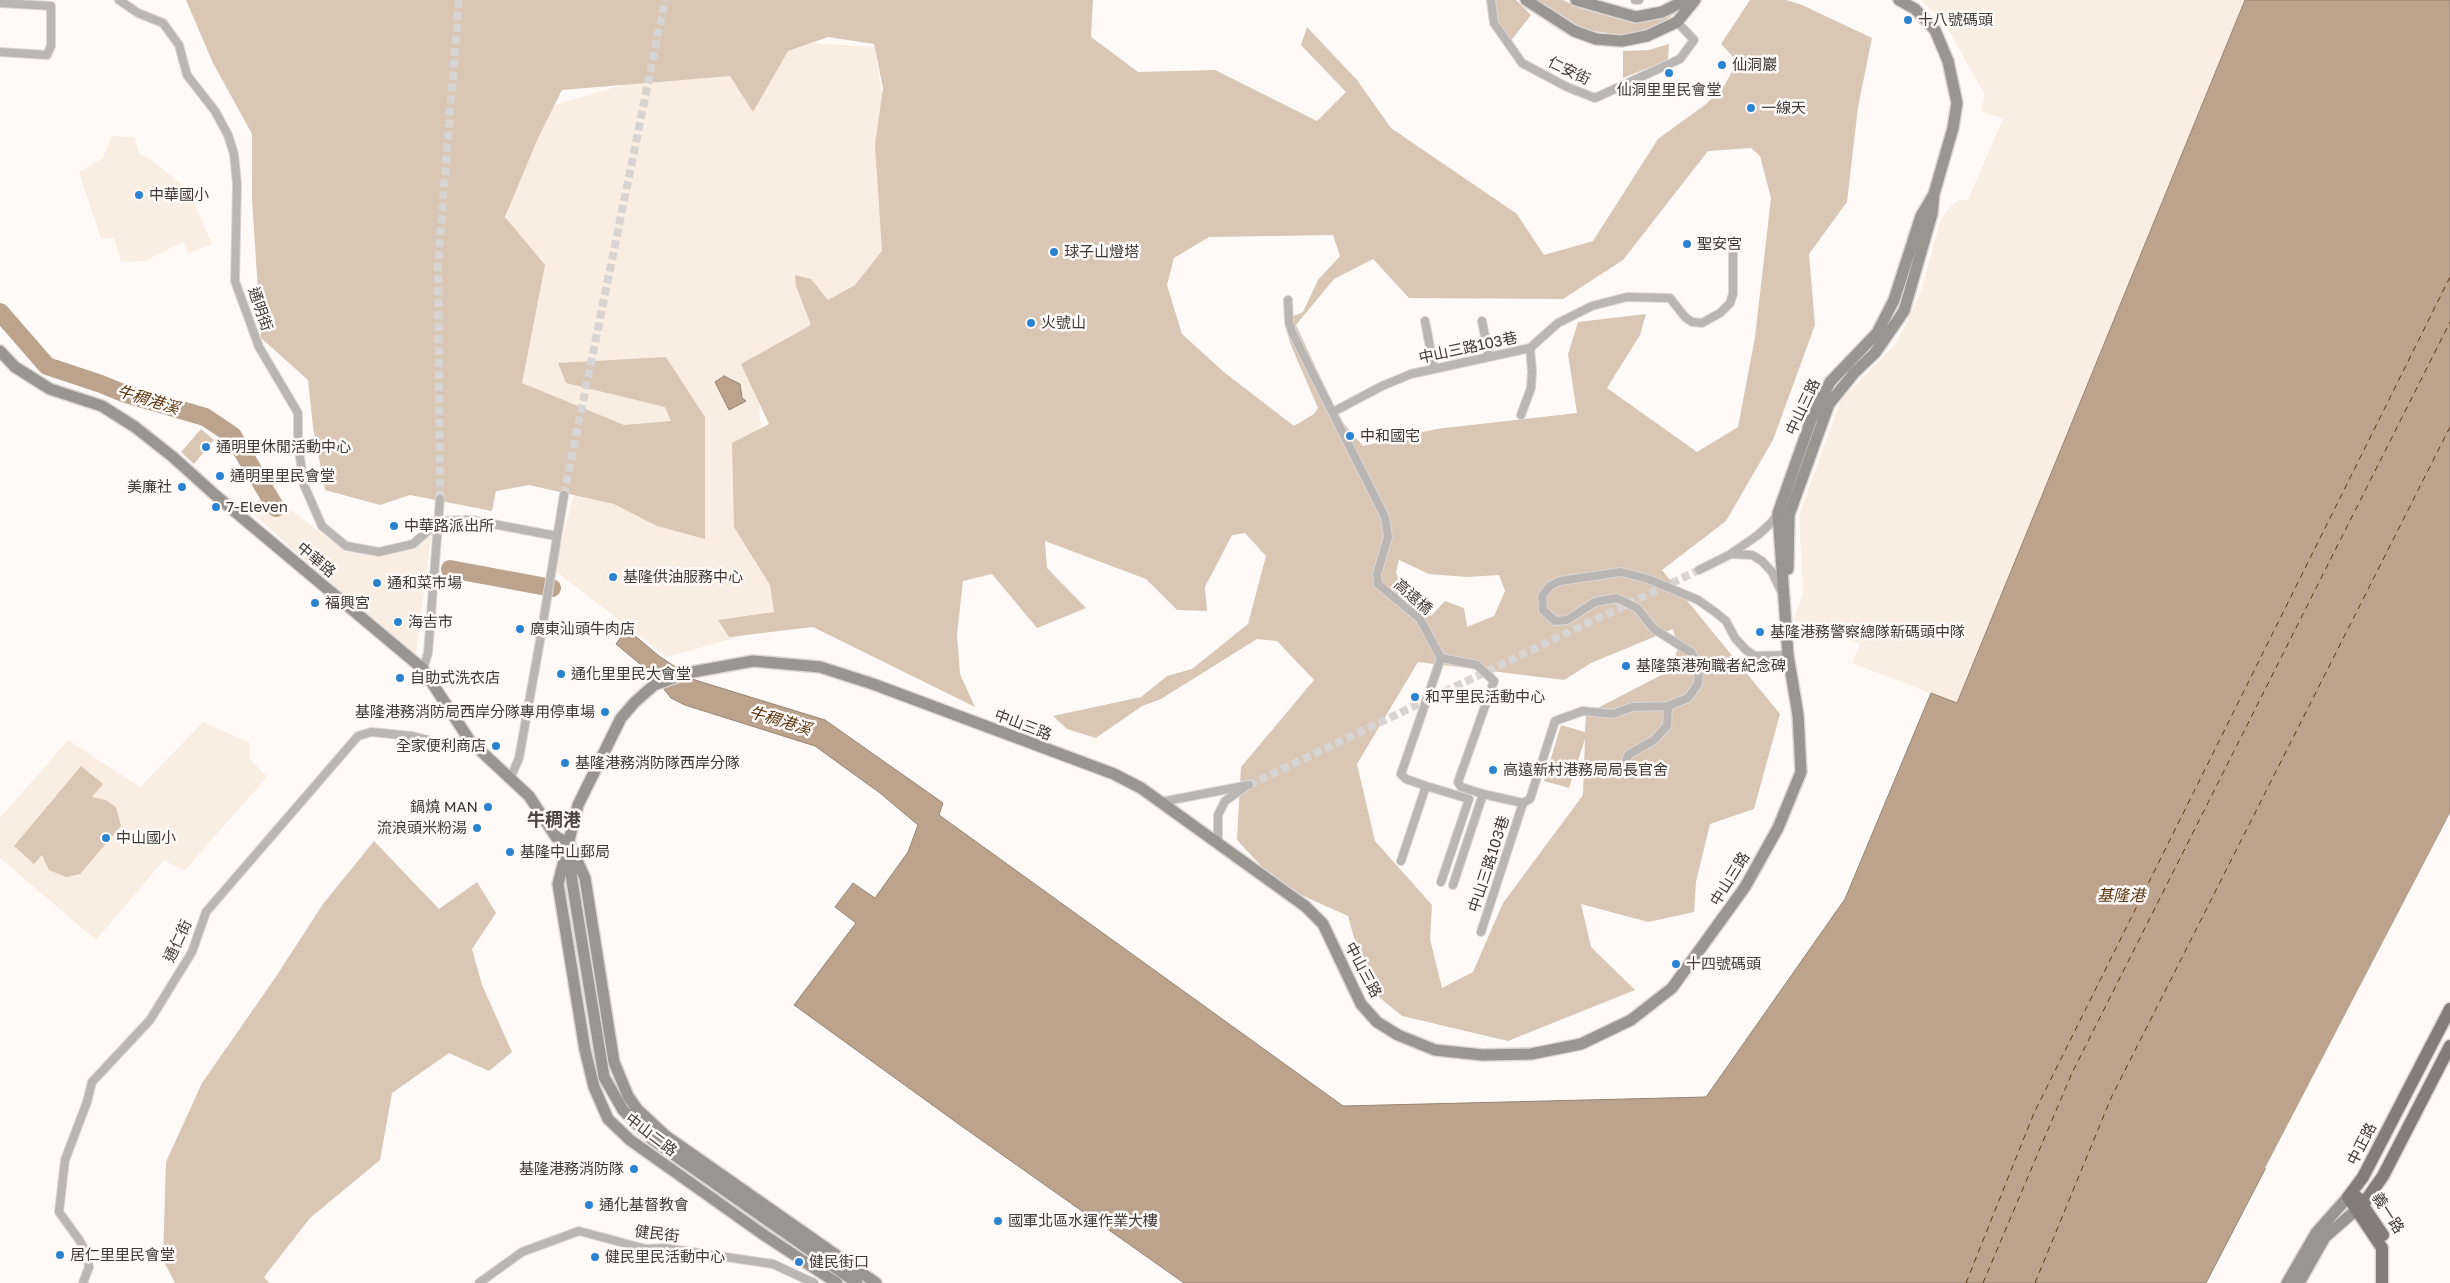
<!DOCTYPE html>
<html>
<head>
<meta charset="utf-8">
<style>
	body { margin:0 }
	canvas { display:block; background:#fffaf7 }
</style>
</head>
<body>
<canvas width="2450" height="1283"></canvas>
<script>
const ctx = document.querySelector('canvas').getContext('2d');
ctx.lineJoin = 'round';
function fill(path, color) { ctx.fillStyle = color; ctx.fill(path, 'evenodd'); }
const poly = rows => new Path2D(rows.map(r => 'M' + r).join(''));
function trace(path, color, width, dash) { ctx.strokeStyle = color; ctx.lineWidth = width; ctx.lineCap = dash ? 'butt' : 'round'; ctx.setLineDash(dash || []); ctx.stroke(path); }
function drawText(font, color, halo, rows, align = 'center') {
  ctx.font = font + ' "Golos Text","Noto Sans TC",sans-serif'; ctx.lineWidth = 5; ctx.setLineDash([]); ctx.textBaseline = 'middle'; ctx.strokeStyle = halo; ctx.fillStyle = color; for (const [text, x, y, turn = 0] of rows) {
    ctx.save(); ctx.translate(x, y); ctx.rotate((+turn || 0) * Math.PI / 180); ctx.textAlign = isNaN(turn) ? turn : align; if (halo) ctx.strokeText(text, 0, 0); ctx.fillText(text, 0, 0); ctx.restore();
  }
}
fill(poly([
	[1921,0,2245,0,1957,703,1852,663,1860,644,1793,620,1803,595,1799,515,1841,400,1897,342,1921,291,1941,219,1952,205,1960,200,1968,200,2003,119,1981,111,1985,95,1944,22],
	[775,41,874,47,911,255,756,368,777,626,667,657,554,570,572,502,591,455,478,402,523,114],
	[112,136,134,137,139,153,153,161,188,190,212,244,189,253,183,242,145,261,121,262,114,238,101,239,79,172,103,158],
	[266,491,346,552,379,557,416,547,432,531,415,660,249,510],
	[203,722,250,743,250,759,267,777,184,871,164,860,96,940,0,858,0,818,68,740,140,787]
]), '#faede2');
fill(poly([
	[186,0,1093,0,1091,37,1138,72,1215,70,1317,121,1346,92,1301,45,1307,27,1357,80,1391,128,1517,214,1544,255,1593,241,1658,139,1706,104,1724,86,1735,66,1734,58,1721,44,1750,0,1786,0,1802,5,1872,38,1858,107,1847,202,1809,254,1815,325,1773,440,1726,521,1662,570,1780,714,1754,809,1710,824,1696,882,1694,912,1648,922,1581,904,1591,947,1635,990,1508,1041,1402,1016,1368,988,1348,916,1279,885,1237,840,1241,767,1314,680,1277,641,1257,639,1161,699,1142,706,1096,738,1067,729,1053,716,1141,697,1167,676,1192,669,1248,624,1266,556,1245,533,1232,535,1205,587,1207,611,1177,610,1146,579,1045,541,1047,568,1086,608,1037,628,992,574,963,581,957,634,960,674,975,707,813,627,729,637,718,620,774,612,770,585,734,527,732,443,769,424,741,364,811,325,796,286,795,275,811,279,828,300,855,285,882,251,875,145,883,88,874,44,828,37,788,51,753,112,730,76,562,90,538,138,505,217,545,265,522,383,624,425,671,421,665,407,566,383,558,363,666,357,705,417,705,539,657,526,614,504,529,485,496,491,492,511,410,495,380,505,325,490,313,427,308,380,261,338,252,199,252,134,213,63],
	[1751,148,1760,156,1771,198,1755,337,1738,427,1697,452,1607,388,1640,335,1646,314,1578,322,1568,354,1577,413,1436,429,1363,446,1340,419,1296,325,1334,279,1373,259,1409,298,1563,299,1623,260,1708,151],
	[1333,235,1340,256,1318,280,1303,312,1284,320,1290,343,1318,408,1314,414,1294,426,1225,373,1182,334,1167,285,1174,258,1209,237],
	[1399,560,1429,574,1467,577,1499,575,1505,591,1494,616,1467,627,1464,608,1445,601,1431,616,1402,592,1396,572],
	[1673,629,1678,647,1671,670,1586,714,1585,732,1561,725,1544,781,1569,788,1585,739,1583,795,1503,903,1473,972,1442,988,1430,939,1432,905,1375,841,1357,764,1418,662,1564,680,1591,663],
	[1492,0,1516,0,1531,15,1510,42,1496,22],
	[1534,0,1563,0,1579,8,1622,20,1638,22,1681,8,1654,30,1624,35,1584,30],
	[1669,44,1668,60,1623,78,1623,51,1649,50],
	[201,429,214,440,194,464,181,452],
	[81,766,103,784,92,797,106,800,116,807,121,826,80,874,66,877,49,870,42,855,34,864,14,846],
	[374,841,439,909,477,882,496,913,472,949,482,985,512,1052,489,1071,449,1053,392,1093,380,1160,310,1218,264,1277,269,1283,175,1283,163,1260,166,1162,202,1083,275,978,323,904]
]), '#dac6b4');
const water = poly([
	[2245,0,2450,0,2450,813,2206,1283,1184,1283,960,1125,794,1005,856,923,835,907,853,883,875,898,908,852,918,825,880,793,815,746,685,705,671,698,652,674,616,644,627,629,659,656,695,680,825,720,943,803,939,815,1343,1106,1706,1097,1845,899,1931,693,1957,703,2245,0],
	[724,376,740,384,742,398,746,401,729,410,715,382,724,376]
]);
fill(water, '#bca38d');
trace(water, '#968474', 1);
fill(poly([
	[2450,813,2450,819,2267,1169,2265,1168]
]), '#fffaf7');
trace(poly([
	[0,312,47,366,101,384,123,393,205,417,220,427,233,436,276,508],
	[450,569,552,588]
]), '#bca38d', 18);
trace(poly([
	[1966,1283,2034,1113,2450,277],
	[1983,1283,2072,1073,2450,322],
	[2035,1283,2111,1098,2450,427]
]), '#5a3610', 1, [6, 5]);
trace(poly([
	[564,495,665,0],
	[440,499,438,263,459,0],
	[1249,785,1699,570]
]), '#d8d4d1', 8, [8, 4]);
const street = poly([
	[119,0,138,13,163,23,179,45,187,75,215,111,228,135,234,154,237,184,235,281,259,347,298,413,298,444,304,485,322,526,346,546,379,552,413,544,439,521],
	[1491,0,1494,23,1522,63,1567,87,1595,98,1680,59,1694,40,1677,22],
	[1635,0,1639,0],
	[0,3,51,6,51,46,47,55,0,52],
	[1288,300,1289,322,1292,332,1385,517,1388,537,1377,574,1378,584,1420,619,1441,658],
	[1425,321,1434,368],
	[1482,321,1489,357],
	[1333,412,1382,386,1411,374,1530,348,1558,323,1592,306,1627,297,1670,298,1685,317,1692,322,1702,323,1720,313,1730,303,1733,294,1733,239],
	[1521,415,1531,388,1532,371,1530,348],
	[439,521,472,520,556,536],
	[1731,554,1752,555,1762,561,1772,572,1780,589],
	[1699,570,1729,555,1758,535,1772,522,1778,513],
	[423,669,428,653,440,499],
	[1623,772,1628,755,1654,740,1667,726,1668,706],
	[510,779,519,758,540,641,564,495],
	[1426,786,1469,799,1441,882],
	[1161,802,1249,785],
	[1218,843,1218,815,1225,801,1245,787],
	[1401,861,1426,786,1406,779,1401,774,1441,658,1477,665,1494,681,1458,782,1461,787,1483,794,1523,803,1530,799,1555,721,1583,711,1613,714,1632,707,1668,706,1688,698,1698,684,1699,669,1692,653,1654,629,1637,608,1617,598,1595,602,1567,620,1555,621,1543,610,1542,596,1550,586,1560,581,1621,572,1648,579,1698,600,1715,612,1726,621,1735,638,1746,650,1755,656,1788,655],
	[1453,885,1483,794],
	[1481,932,1523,803],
	[83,1283,89,1267,87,1255,80,1241,59,1212,65,1160,87,1102,92,1082,150,1020,192,952,206,912,358,736,371,732,412,736,440,743,470,741],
	[479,1283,522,1252,579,1231,646,1249,665,1248,773,1264,814,1283]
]);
const secondary = poly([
	[1526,0,1574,31,1596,39,1622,41,1647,36,1677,22,1695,0],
	[1576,0,1636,17,1662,12,1686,0],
	[0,351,15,367,50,389,102,406,135,427,173,457,214,494,423,669,470,741,529,796,556,837,569,843],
	[1788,569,1789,515,1829,404,1854,373,1875,353,1904,311,1932,214,1934,194,1953,128,1957,103,1948,61,1935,30,1915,9,1899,0],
	[569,843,585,878,614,1062,628,1096,637,1109,666,1136,876,1283],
	[569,849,572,881,604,1077,623,1110,653,1140,857,1283],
	[837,1283,764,1235,630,1140,608,1119,594,1087,585,1050,558,884,578,805,621,718,635,702,654,685,687,673,753,661,820,667,873,684,1114,774,1141,788,1305,906,1323,924,1361,1004,1377,1022,1398,1035,1435,1050,1483,1055,1531,1054,1581,1044,1631,1020,1672,988,1745,887,1778,828,1801,772,1798,715,1788,655,1778,513,1811,420,1830,382,1877,333,1894,300,1921,216,1934,194],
	[2287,1283,2316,1233,2348,1197],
	[2299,1283,2325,1237,2363,1204]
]);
const primary = poly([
	[2358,1198,2383,1235],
	[2364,1203,2383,1176,2450,1046],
	[2382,1283,2382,1248,2348,1197,2363,1177,2450,1009]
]);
trace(street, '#dcd7d5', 10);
trace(secondary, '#dcd7d5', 14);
trace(primary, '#dcd7d5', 15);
trace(street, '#b9b6b4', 8);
trace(secondary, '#999591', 11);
trace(primary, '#827d79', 12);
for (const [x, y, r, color] of [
	[1908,20,5,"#2a83d1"],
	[1722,65,5,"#2a83d1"],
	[1669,73,5,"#2a83d1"],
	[1751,108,5,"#2a83d1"],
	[139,195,5,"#2a83d1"],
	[1687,244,5,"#2a83d1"],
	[1054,252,5,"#2a83d1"],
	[1031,323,5,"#2a83d1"],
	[1350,436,5,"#2a83d1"],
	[206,447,5,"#2a83d1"],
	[220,476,5,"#2a83d1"],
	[182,487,5,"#2a83d1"],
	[216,507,5,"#2a83d1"],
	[394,526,5,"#2a83d1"],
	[613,577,5,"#2a83d1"],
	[377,583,5,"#2a83d1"],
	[315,603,5,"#2a83d1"],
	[398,622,5,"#2a83d1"],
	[520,629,5,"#2a83d1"],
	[1760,632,5,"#2a83d1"],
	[1626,666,5,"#2a83d1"],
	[561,674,5,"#2a83d1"],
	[400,678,5,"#2a83d1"],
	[1415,697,5,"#2a83d1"],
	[605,712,5,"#2a83d1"],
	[496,746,5,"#2a83d1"],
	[565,763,5,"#2a83d1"],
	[1493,770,5,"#2a83d1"],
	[488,807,5,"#2a83d1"],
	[477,828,5,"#2a83d1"],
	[106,838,5,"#2a83d1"],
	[510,852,5,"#2a83d1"],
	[1676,964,5,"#2a83d1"],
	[634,1169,5,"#2a83d1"],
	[589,1205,5,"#2a83d1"],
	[998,1221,5,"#2a83d1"],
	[60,1255,5,"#2a83d1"],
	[595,1257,5,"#2a83d1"],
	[799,1262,5,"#2a83d1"]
]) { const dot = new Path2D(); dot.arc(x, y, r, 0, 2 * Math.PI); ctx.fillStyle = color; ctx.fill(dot); trace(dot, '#fffaf7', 2); }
drawText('15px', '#3d3a38', '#fffaf7', [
	["十八號碼頭",1918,20],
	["仙洞巖",1732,65],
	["仙洞里里民會堂",1669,90,"center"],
	["一線天",1761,108],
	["中華國小",149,195],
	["聖安宮",1697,244],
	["球子山燈塔",1064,252],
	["火號山",1041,323],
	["中和國宅",1360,436],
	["通明里休閒活動中心",216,447],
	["通明里里民會堂",230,476],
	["美廉社",172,487,"right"],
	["7-Eleven",226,507],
	["中華路派出所",404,526],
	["基隆供油服務中心",623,577],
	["通和菜市場",387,583],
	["福興宮",325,603],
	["海吉市",408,622],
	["廣東汕頭牛肉店",530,629],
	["基隆港務警察總隊新碼頭中隊",1770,632],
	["基隆築港殉職者紀念碑",1636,666],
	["通化里里民大會堂",571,674],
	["自助式洗衣店",410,678],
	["和平里民活動中心",1425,697],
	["基隆港務消防局西岸分隊專用停車場",595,712,"right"],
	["全家便利商店",486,746,"right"],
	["基隆港務消防隊西岸分隊",575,763],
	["高遠新村港務局局長官舍",1503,770],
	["鍋燒 MAN",478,807,"right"],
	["流浪頭米粉湯",467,828,"right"],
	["中山國小",116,838],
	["基隆中山郵局",520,852],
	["十四號碼頭",1686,964],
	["基隆港務消防隊",624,1169,"right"],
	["通化基督教會",599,1205],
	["國軍北區水運作業大樓",1008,1221],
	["居仁里里民會堂",70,1255],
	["健民里民活動中心",605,1257],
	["健民街口",809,1262]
], 'left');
drawText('15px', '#3d3a38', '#fffaf7', [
	["仁安街",1569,71,26],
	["通明街",260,309,71],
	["中山三路103巷",1468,348,-12],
	["中山三路",1803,407,-65],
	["中華路",316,560,40],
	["高遠橋",1413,597,41],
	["中山三路",1023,725,21],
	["中山三路103巷",1489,864,-72],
	["中山三路",1730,879,-58],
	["通仁街",178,941,-65],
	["中山三路",1363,970,62],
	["中山二路",651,1135,37],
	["中正路",2362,1144,-63],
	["義一路",2388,1213,57],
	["健民街",657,1234,7]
]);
drawText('italic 16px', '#5a3610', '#fffaf7', [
	["牛稠港溪",148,400,17],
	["牛稠港溪",780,721,17],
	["基隆港",2121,896]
]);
drawText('bold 18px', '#4a4540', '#fffaf7', [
	["牛稠港",554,820]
]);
</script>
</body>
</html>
